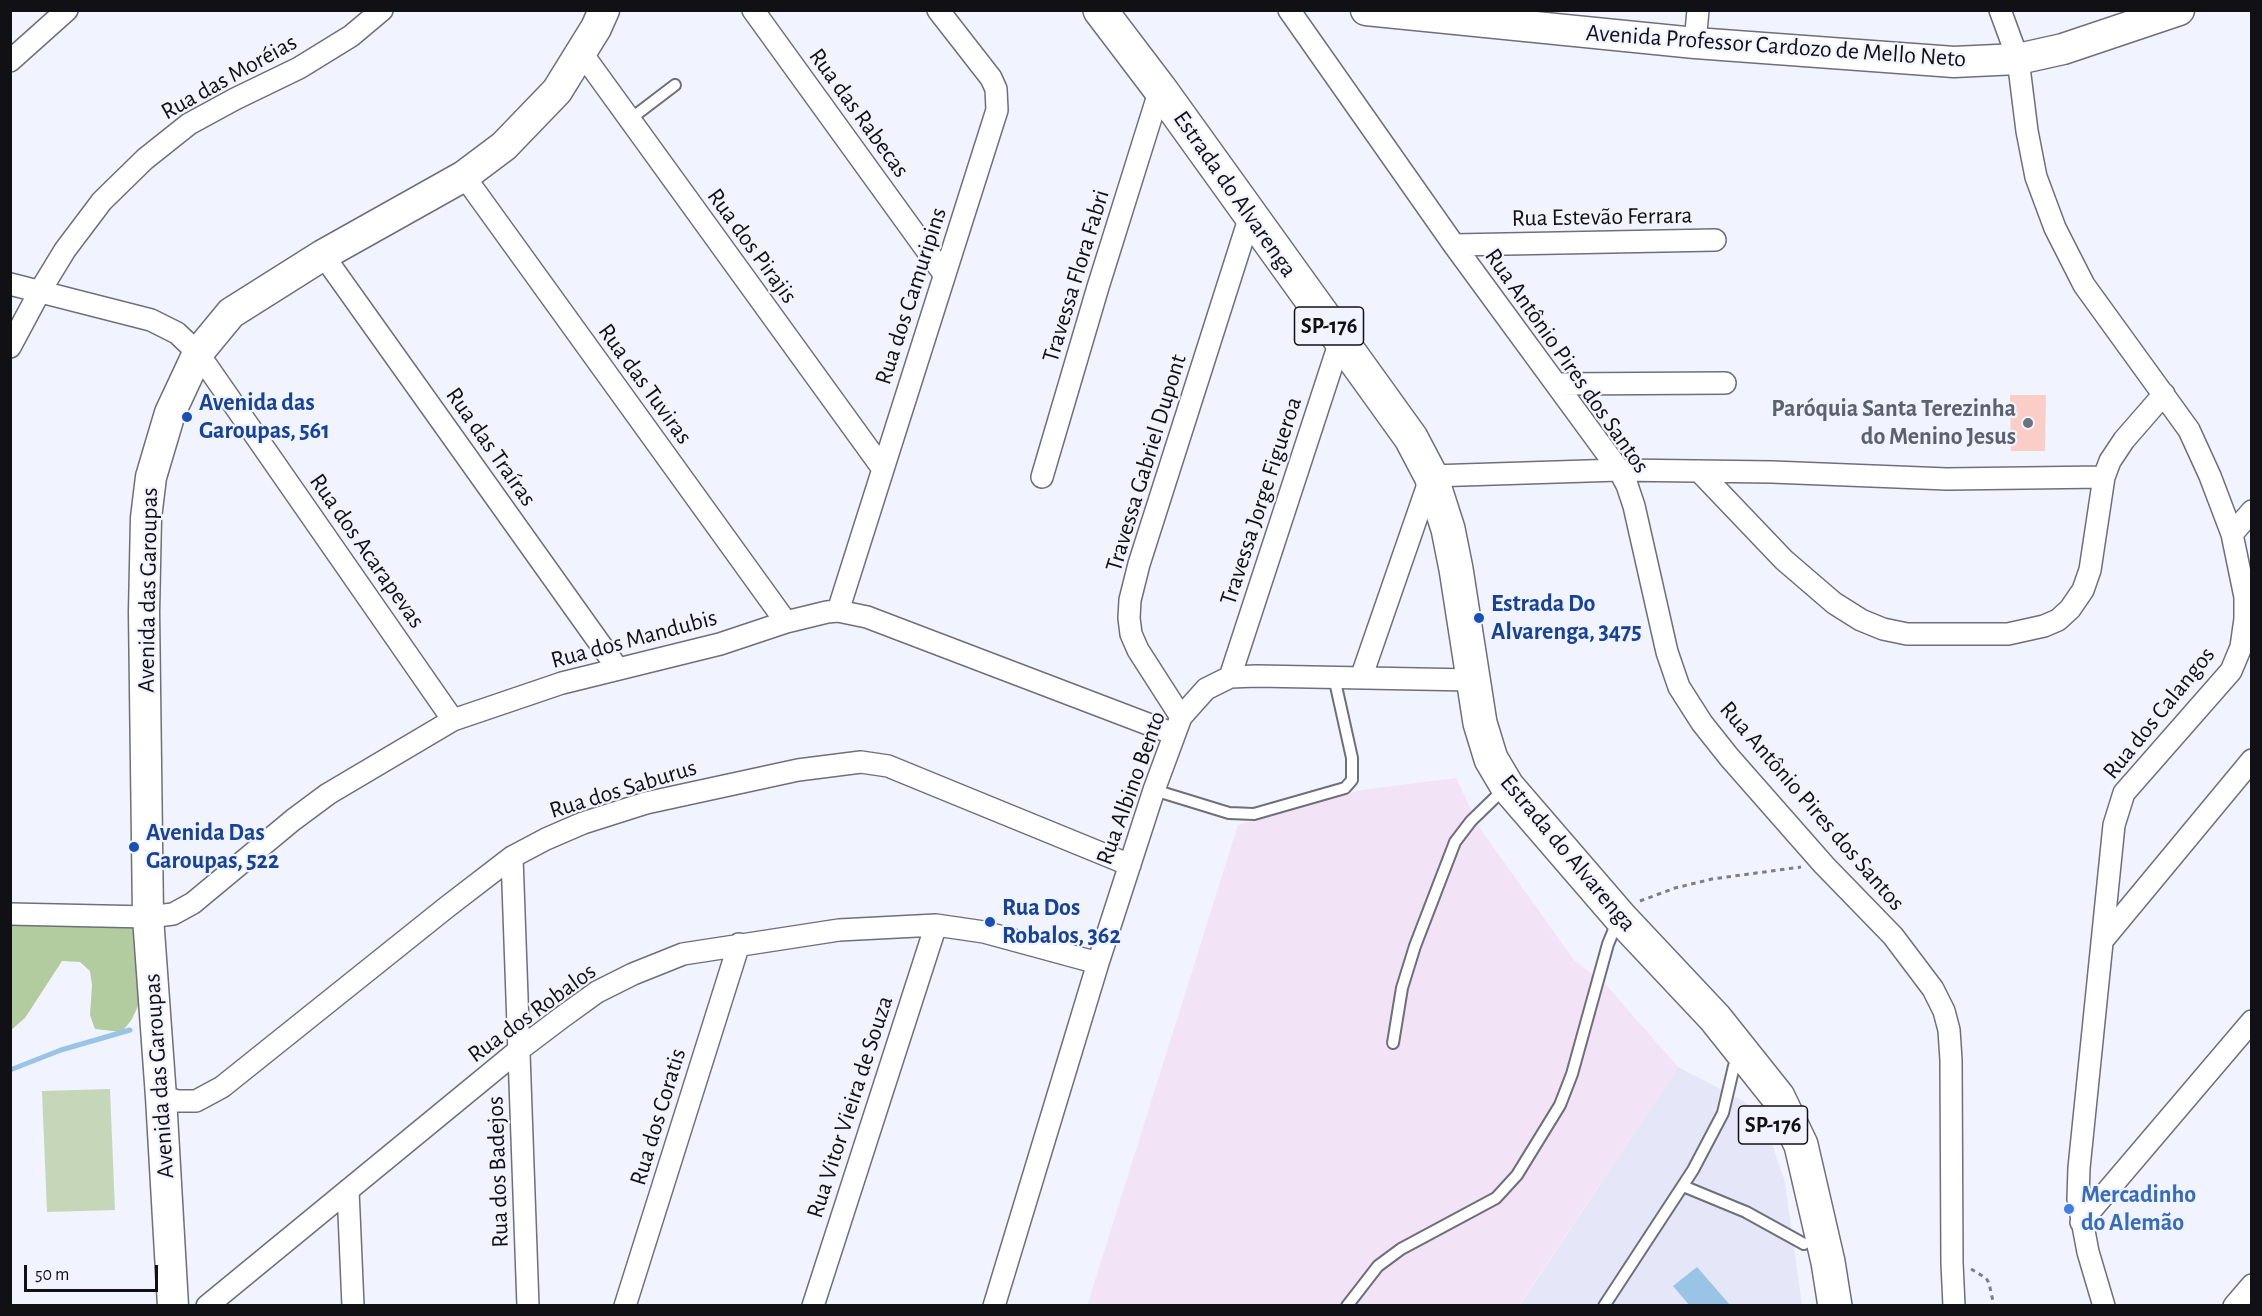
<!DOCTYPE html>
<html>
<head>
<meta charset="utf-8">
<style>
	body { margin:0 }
	#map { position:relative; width:2262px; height:1316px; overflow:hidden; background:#f1f3fe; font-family:"Alegreya Sans",sans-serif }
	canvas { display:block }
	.frame { position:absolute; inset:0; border:12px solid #111115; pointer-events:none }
	.scale { position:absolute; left:24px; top:1265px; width:134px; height:27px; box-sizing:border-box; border:3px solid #111115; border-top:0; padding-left:8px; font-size:18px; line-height:21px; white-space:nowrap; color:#111115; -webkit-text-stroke:4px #f1f3fe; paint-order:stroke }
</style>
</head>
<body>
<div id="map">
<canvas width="2262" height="1316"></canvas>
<div class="frame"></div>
<div class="scale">50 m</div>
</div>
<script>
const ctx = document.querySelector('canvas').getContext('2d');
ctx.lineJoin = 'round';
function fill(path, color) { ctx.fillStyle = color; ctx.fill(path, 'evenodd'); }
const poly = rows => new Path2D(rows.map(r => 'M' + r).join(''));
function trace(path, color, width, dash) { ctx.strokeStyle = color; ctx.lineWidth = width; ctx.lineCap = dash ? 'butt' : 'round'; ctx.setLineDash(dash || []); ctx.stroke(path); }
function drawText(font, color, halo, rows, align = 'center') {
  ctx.font = font + ' "Alegreya Sans",sans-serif'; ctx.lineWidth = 4.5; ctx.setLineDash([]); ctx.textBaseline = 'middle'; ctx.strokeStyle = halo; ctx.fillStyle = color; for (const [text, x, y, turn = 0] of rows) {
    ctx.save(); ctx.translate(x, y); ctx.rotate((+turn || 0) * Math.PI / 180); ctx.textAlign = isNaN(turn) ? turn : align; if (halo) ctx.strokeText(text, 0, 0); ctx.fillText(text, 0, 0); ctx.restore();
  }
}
fill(poly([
	[1678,1067,1744,1101,1765,1121,1785,1183,1802,1305,1519,1306]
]), '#e5e7f9');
fill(poly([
	[1456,778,1481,830,1574,960,1606,985,1678,1067,1519,1305,1087,1306,1238,825,1361,790]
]), '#f3e3f6');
fill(poly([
	[110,1089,115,1210,47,1212,42,1091]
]), '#c6d7b9');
fill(poly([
	[126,920,138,931,144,993,132,1019,122,1032,95,1029,90,1015,92,985,90,971,80,962,62,961,25,1018,11,1030,11,921]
]), '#b2cb9f');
fill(poly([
	[1697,1267,1730,1305,1689,1305,1673,1286]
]), '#99c4e5');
trace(poly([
	[10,1070,61,1050,130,1030]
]), '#99c4e5', 5);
fill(poly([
	[2010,395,2046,395,2045,451,2011,451]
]), '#facdc6');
const lane = poly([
	[629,120,675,85],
	[1154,790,1229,813,1254,814,1345,788,1352,780,1352,758,1334,677],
	[1393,1043,1402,988,1415,946,1455,842,1471,821,1504,789],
	[1683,1186,1746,1212,1804,1244],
	[1347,1306,1378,1266,1401,1249,1496,1198,1517,1175,1560,1105,1572,1074,1608,944,1618,920],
	[1604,1306,1693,1170,1723,1113,1734,1066]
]);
const street = poly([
	[753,10,944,274],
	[1289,10,1454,245,1619,470,1627,485,1634,506,1667,652,1679,687,1702,723,1729,757,1824,865,1893,936,1933,989,1944,1011,1949,1030,1951,1060,1952,1263,1954,1306],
	[2000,10,2018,59,2027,131,2036,177,2055,228,2084,285,2189,430,2210,476,2232,534,2245,597,2245,619,2241,647,2231,671,2124,793,2114,825,2079,1168,2078,1199,2088,1252,2104,1306],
	[1695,43,1698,10],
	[581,52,883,469],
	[10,61,67,10],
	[464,176,786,622],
	[1454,245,1715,240],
	[323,255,618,669],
	[10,284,151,320,177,333,198,353,453,720],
	[10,347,40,291,65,250,102,201,145,159,189,124,235,99,299,68,351,36,382,10],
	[1557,384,1725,383],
	[1699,471,1784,560,1834,603,1861,620,1883,629,1907,634,2008,634,2044,626,2058,620,2070,609,2083,590,2090,570,2104,477,2110,461,2124,440,2164,394],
	[1042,477,1098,287,1160,89],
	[2232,534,2252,511],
	[838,611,997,110,996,89,991,78,938,10],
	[1230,677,1340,341],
	[1361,678,1431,476,1619,470,1772,472,1947,479,2104,477],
	[1181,717,1138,650,1131,634,1129,618,1130,600,1139,564,1250,216],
	[512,857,528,1306],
	[10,914,148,917,173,914,193,903,293,820,328,794,453,720,562,683,720,644,786,622,827,612,838,611,867,617,1174,734],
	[2102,941,2252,760],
	[161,1097,178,1101,196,1101,222,1087,447,907,512,857,546,839,583,823,646,803,798,770,861,762,888,766,1130,865],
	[348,1190,353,1306],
	[2081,1222,2252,1021],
	[207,1306,520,1049,561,1018,597,992,633,974,683,954,839,930,936,925,984,932,1098,963],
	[625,1306,739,944],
	[813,1306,936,925],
	[994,1306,1098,963,1154,790,1181,717,1206,689,1230,677,1257,676,1472,680],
	[2234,1306,2252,1285]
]);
const secondary = poly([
	[1366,10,1695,43,1954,62,2018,59,2063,49,2179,10],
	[173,1306,161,1097,148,917,144,612,146,518,151,477,170,413,198,353,231,313,323,255,464,176,504,146,557,91,596,28,604,10]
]);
const primary = poly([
	[1100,10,1160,89,1411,438,1431,476,1448,529,1456,569,1480,723,1491,759,1507,786,1620,917,1715,1018,1778,1097,1801,1145,1828,1262,1835,1306]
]);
trace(lane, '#6e7079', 14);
trace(street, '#6e7079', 24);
trace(secondary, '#6e7079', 33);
trace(primary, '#6e7079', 36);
trace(poly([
	[1640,901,1675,888,1712,879,1801,867],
	[1971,1269,1986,1278,1989,1283,1994,1306]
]), '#7e7f86', 3, [4.5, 4.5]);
trace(lane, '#fff', 10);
trace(street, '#fff', 21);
trace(secondary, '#fff', 30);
trace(primary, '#fff', 33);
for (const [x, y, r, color] of [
	[187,417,6,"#1a4fb4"],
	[2028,423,6,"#6b7280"],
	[1479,618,6,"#1a4fb4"],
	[134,847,6,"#1a4fb4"],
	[990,922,6,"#1a4fb4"],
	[2069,1209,6,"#3f7fe0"]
]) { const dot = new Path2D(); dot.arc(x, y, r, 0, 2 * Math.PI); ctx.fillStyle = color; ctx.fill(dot); trace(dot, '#f1f3fe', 2); }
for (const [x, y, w] of [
	[1329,326,69],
	[1773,1125,69]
]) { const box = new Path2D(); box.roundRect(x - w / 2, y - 19, w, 38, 4.5); ctx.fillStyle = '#f1f3fe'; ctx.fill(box); trace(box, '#111115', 1.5); }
drawText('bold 22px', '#111115', null, [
	["SP-176",1329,326],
	["SP-176",1773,1125]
]);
drawText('24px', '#111115', '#f1f3fe', [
	["Avenida Professor Cardozo de Mello Neto",1776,46,4],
	["Rua das Moréias",229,77,-29],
	["Rua das Rabecas",859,113,54],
	["Estrada do Alvarenga",1235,194,55],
	["Rua Estevão Ferrara",1602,217,-1],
	["Rua dos Pirajis",752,246,54],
	["Travessa Flora Fabri",1076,276,-73],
	["Rua dos Camuripins",911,296,-72],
	["Rua Antônio Pires dos Santos",1567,361,55],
	["Rua das Tuviras",645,384,54],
	["Rua das Traíras",491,447,55],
	["Travessa Gabriel Dupont",1146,463,-73],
	["Travessa Jorge Figueroa",1261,501,-72],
	["Rua dos Acarapevas",367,551,55],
	["Avenida das Garoupas",148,590,-89],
	["Rua dos Mandubis",634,639,-15],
	["Rua dos Calangos",2159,713,-51],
	["Rua Albino Bento",1131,788,-70],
	["Rua dos Saburus",623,789,-17],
	["Rua Antônio Pires dos Santos",1812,806,49],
	["Estrada do Alvarenga",1568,853,50],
	["Rua dos Robalos",532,1013,-36],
	["Avenida das Garoupas",159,1076,-94],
	["Rua Vitor Vieira de Souza",850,1107,-72],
	["Rua dos Coratis",658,1117,-73],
	["Rua dos Badejos",498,1172,-92]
]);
drawText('bold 24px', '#164399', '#f1f3fe', [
	["Avenida das",199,403],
	["Garoupas, 561",199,431],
	["Estrada Do",1491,604],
	["Alvarenga, 3475",1491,632],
	["Avenida Das",146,833],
	["Garoupas, 522",146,861],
	["Rua Dos",1002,908],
	["Robalos, 362",1002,936]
], 'left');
drawText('bold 24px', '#5b616d', '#f1f3fe', [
	["Paróquia Santa Terezinha",2016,409],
	["do Menino Jesus",2016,437]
], 'right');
drawText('bold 24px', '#366cbe', '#f1f3fe', [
	["Mercadinho",2081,1195],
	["do Alemão",2081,1223]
], 'left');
</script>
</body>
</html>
